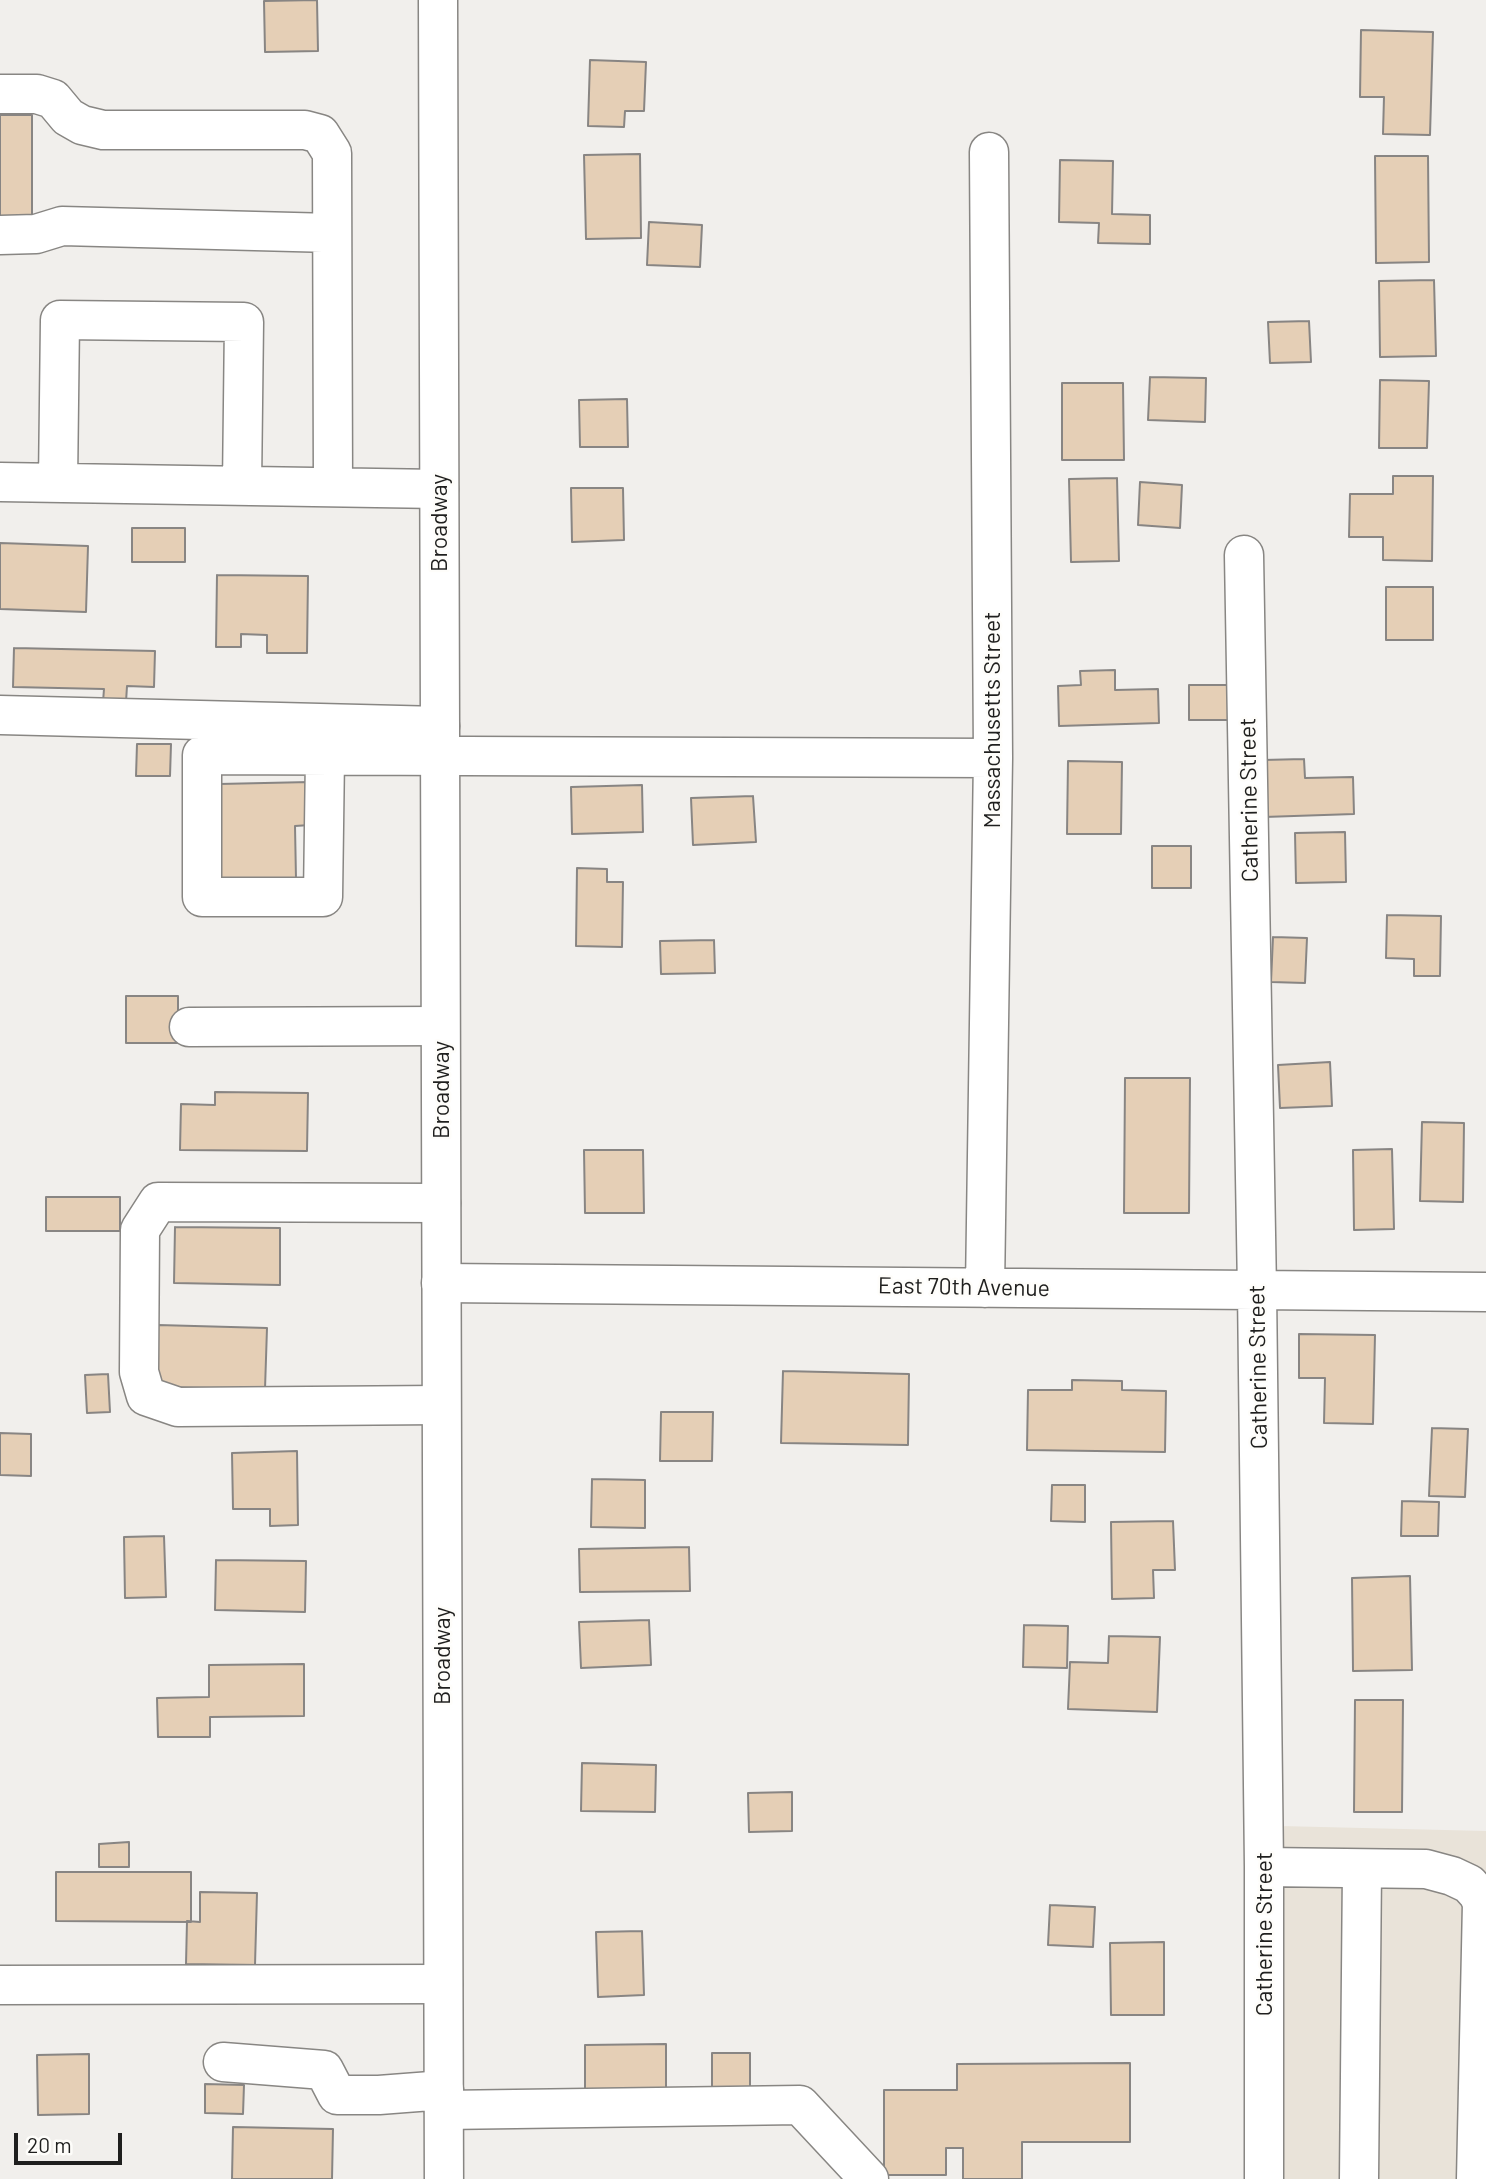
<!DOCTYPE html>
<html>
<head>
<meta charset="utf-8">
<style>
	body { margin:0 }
	#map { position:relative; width:1486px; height:2179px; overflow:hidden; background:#f1efec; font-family:Barlow,sans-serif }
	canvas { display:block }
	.scale { position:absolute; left:14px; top:2133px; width:108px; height:32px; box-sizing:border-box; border:4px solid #1f1f1e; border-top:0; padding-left:9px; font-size:21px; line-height:24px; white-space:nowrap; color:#1f1f1e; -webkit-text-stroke:5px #fefdfa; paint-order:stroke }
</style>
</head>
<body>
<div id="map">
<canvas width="1486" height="2179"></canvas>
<div class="scale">20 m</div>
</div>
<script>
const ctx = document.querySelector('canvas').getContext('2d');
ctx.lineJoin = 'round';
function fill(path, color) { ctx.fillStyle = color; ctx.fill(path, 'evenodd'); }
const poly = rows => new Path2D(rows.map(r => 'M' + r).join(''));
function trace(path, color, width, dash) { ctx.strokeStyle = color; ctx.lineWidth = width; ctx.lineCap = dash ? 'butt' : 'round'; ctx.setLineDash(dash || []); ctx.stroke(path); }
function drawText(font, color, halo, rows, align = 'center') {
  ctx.font = font + ' Barlow,sans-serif'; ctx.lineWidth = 5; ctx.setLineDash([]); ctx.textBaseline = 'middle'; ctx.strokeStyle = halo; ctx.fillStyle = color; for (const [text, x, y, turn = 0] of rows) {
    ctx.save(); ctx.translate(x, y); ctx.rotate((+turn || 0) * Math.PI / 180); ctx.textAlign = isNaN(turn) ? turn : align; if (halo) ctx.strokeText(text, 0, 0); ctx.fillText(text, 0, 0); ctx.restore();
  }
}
fill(poly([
	[1280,1826,1486,1831,1486,2179,1280,2179]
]), '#e9e3d9');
const building = poly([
	[317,0,318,51,265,52,264,1,317,0],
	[1361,30,1433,32,1430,135,1383,134,1384,97,1360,97,1361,30],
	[590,60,646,62,644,111,625,111,624,127,588,126,590,60],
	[0,115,32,115,32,219,0,219,0,115],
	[640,154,641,238,586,239,584,155,640,154],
	[1375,156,1428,156,1429,262,1376,263,1375,156],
	[1060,160,1113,161,1112,214,1150,215,1150,244,1098,243,1099,223,1059,222,1060,160],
	[649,222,702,225,700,267,647,265,649,222],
	[1434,280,1436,356,1380,357,1379,281,1434,280],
	[1309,321,1311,362,1270,363,1268,322,1309,321],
	[1150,377,1206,378,1205,422,1148,420,1150,377],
	[1380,380,1429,381,1427,448,1379,448,1380,380],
	[1062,383,1123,383,1124,460,1062,460,1062,383],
	[627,399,628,447,580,447,579,400,627,399],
	[1393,476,1433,476,1432,561,1383,560,1383,537,1349,537,1350,494,1393,494,1393,476],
	[1117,478,1119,561,1071,562,1069,479,1117,478],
	[1140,482,1182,485,1180,528,1138,525,1140,482],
	[571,488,623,488,624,540,572,542,571,488],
	[132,528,185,528,185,562,132,562,132,528],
	[0,543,88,546,86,612,0,609,0,543],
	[217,575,308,576,307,653,267,653,267,635,241,634,241,647,216,647,217,575],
	[1386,587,1433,587,1433,640,1386,640,1386,587],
	[14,648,155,651,154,687,127,686,126,702,103,702,104,689,13,687,14,648],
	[1115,670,1115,690,1158,689,1159,723,1059,726,1058,686,1081,685,1080,671,1115,670],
	[1189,685,1228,685,1228,720,1189,720,1189,685],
	[137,744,171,744,170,776,136,776,137,744],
	[1304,759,1305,778,1353,777,1354,814,1264,817,1263,760,1304,759],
	[1068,761,1122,762,1121,834,1067,834,1068,761],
	[310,782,310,825,295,826,296,879,220,880,219,784,310,782],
	[642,785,643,832,572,834,571,787,642,785],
	[753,796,756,842,693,845,691,798,753,796],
	[1345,832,1346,882,1296,883,1295,833,1345,832],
	[1152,846,1191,846,1191,888,1152,888,1152,846],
	[577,868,607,869,607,882,623,882,622,947,576,946,577,868],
	[1387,915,1441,916,1440,976,1414,976,1414,959,1386,958,1387,915],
	[1273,937,1307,938,1305,983,1271,982,1273,937],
	[714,940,715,973,661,974,660,941,714,940],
	[126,996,178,996,178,1043,126,1043,126,996],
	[1330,1062,1332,1106,1280,1108,1278,1065,1330,1062],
	[1125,1078,1190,1078,1189,1213,1124,1213,1125,1078],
	[215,1092,308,1093,307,1151,180,1150,181,1104,215,1105,215,1092],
	[1422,1122,1464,1123,1463,1202,1420,1201,1422,1122],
	[1392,1149,1394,1229,1354,1230,1353,1150,1392,1149],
	[584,1150,643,1150,644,1213,585,1213,584,1150],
	[46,1197,120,1197,120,1231,46,1231,46,1197],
	[175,1227,280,1228,280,1285,174,1283,175,1227],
	[158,1325,267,1328,265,1389,157,1387,158,1325],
	[1299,1334,1375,1335,1373,1424,1324,1423,1325,1378,1299,1378,1299,1334],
	[783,1371,909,1374,908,1445,781,1443,783,1371],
	[108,1374,110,1412,87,1413,85,1375,108,1374],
	[1072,1380,1122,1381,1122,1390,1166,1391,1165,1452,1027,1450,1028,1390,1072,1390,1072,1380],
	[661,1412,713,1412,712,1461,660,1461,661,1412],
	[1432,1428,1468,1429,1465,1497,1429,1496,1432,1428],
	[0,1433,31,1434,31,1476,0,1475,0,1433],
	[297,1451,298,1525,270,1526,270,1509,233,1509,232,1453,297,1451],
	[592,1479,645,1480,645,1528,591,1527,592,1479],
	[1052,1485,1085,1485,1085,1522,1051,1521,1052,1485],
	[1402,1501,1439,1502,1438,1536,1401,1536,1402,1501],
	[1173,1521,1175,1570,1153,1570,1154,1598,1112,1599,1111,1522,1173,1521],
	[164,1536,166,1597,125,1598,124,1537,164,1536],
	[689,1547,690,1591,580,1592,579,1549,689,1547],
	[216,1560,306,1561,305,1612,215,1610,216,1560],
	[1410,1576,1412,1670,1353,1671,1352,1578,1410,1576],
	[649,1620,651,1665,581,1668,579,1622,649,1620],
	[1024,1625,1068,1626,1067,1668,1023,1667,1024,1625],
	[1109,1636,1160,1637,1157,1712,1068,1709,1070,1662,1108,1663,1109,1636],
	[304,1664,304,1716,210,1717,210,1737,158,1737,157,1698,209,1697,209,1665,304,1664],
	[1355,1700,1403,1700,1402,1812,1354,1812,1355,1700],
	[582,1763,656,1765,655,1812,581,1811,582,1763],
	[792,1792,792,1831,749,1832,748,1793,792,1792],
	[129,1842,129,1867,99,1867,99,1844,129,1842],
	[56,1872,191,1872,191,1922,56,1921,56,1872],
	[200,1892,257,1893,255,1965,186,1964,187,1921,200,1922,200,1892],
	[1050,1905,1095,1907,1093,1947,1048,1945,1050,1905],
	[642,1931,644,1995,598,1997,596,1932,642,1931],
	[1164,1942,1164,2015,1111,2015,1110,1943,1164,1942],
	[666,2044,666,2090,585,2090,585,2045,666,2044],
	[712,2053,750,2053,750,2090,712,2090,712,2053],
	[89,2054,89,2114,38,2115,37,2055,89,2054],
	[1130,2063,1130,2142,1022,2142,1022,2179,963,2179,963,2148,946,2148,946,2175,884,2175,884,2090,957,2090,957,2064,1130,2063],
	[205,2084,244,2085,243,2114,205,2113,205,2084],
	[233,2127,333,2129,332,2179,232,2179,233,2127]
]);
fill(building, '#e5cfb6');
trace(building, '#888583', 2);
const minor = poly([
	[0,94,37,94,53,99,68,117,82,125,103,130,305,130,320,134,332,153,333,487],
	[0,235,36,234,62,226,332,233],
	[0,482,439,489],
	[58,483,60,320,244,322,242,486],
	[1244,555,1257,1290,1264,1867,1264,2179],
	[0,715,440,726],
	[325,756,323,897,202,897,202,755,993,758],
	[189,1027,440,1026],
	[441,1203,158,1202,140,1230,139,1372,146,1396,178,1407,441,1405],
	[441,1283,1486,1292],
	[985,1288,993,758,989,152],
	[1264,1867,1426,1869,1452,1876,1469,1884,1478,1894,1482,1903,1476,2179],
	[0,1985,443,1984],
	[223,2062,324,2070,337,2095,379,2095,444,2090],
	[444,2110,800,2105,869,2179],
	[1359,2179,1362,1869]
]);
const major = poly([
	[438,0,444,2179]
]);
trace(minor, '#888683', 41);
trace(major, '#888683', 41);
trace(minor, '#fff', 38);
trace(major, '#fff', 38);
drawText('23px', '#1f1f1e', '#fefdfa', [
	["Broadway",439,523,-90],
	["Massachusetts Street",992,720,-90],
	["Catherine Street",1249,800,-91],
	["Broadway",441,1090,-90],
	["East 70th Avenue",964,1287,1],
	["Catherine Street",1258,1367,-91],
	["Broadway",442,1656,-90],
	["Catherine Street",1264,1934,-90]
]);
</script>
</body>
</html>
